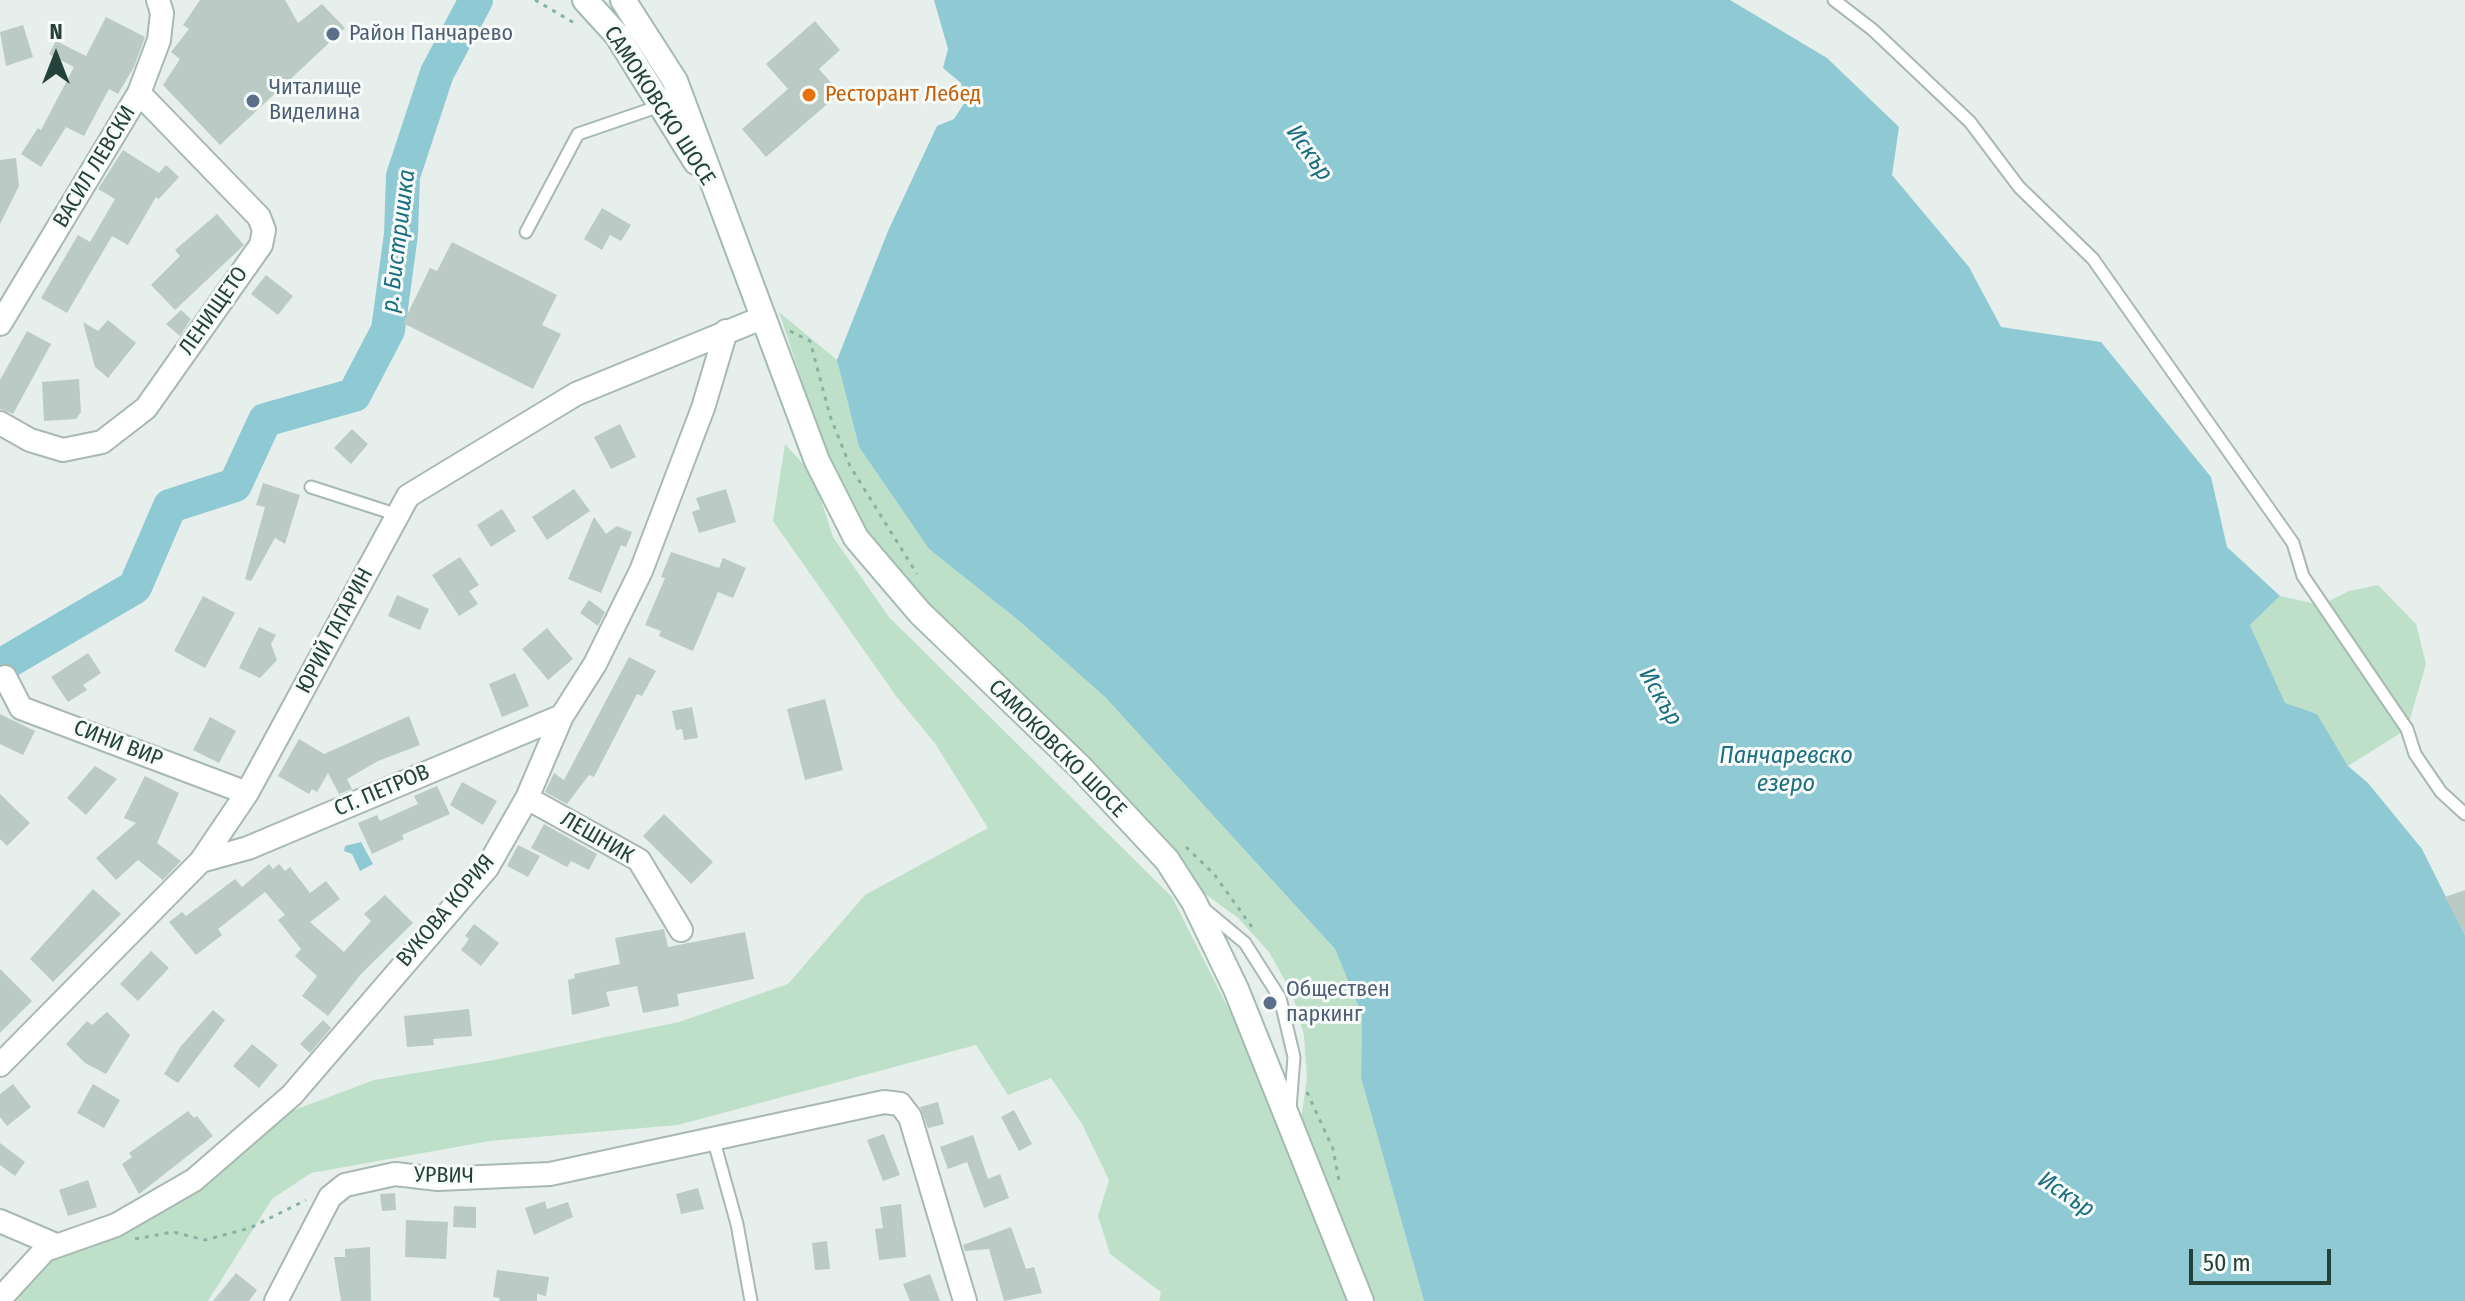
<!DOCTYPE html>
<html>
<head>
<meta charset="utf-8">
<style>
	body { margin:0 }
	#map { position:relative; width:2465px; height:1301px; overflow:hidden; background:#e6efeb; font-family:"Fira Sans Condensed",sans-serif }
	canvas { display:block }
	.north { position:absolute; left:16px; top:16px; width:80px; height:80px; -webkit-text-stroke:6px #f7fbf9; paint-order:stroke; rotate:0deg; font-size:22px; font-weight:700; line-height:32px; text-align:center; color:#24423a }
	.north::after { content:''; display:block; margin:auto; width:28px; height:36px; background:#24423a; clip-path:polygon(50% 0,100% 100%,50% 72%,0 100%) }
	.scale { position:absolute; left:2189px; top:1249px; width:142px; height:36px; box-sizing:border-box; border:4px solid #24423a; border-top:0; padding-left:10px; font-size:24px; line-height:28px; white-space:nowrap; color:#24423a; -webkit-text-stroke:6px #f7fbf9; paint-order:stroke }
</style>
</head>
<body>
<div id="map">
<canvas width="2465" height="1301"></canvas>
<div class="north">N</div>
<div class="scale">50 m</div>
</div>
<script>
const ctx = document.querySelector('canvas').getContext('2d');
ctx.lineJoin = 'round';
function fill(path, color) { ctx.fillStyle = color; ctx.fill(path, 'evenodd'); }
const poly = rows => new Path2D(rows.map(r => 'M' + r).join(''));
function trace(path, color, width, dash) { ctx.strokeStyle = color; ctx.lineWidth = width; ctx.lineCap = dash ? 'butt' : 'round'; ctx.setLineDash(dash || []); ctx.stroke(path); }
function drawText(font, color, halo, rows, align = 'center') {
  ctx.font = font + ' "Fira Sans Condensed",sans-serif'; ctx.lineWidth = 6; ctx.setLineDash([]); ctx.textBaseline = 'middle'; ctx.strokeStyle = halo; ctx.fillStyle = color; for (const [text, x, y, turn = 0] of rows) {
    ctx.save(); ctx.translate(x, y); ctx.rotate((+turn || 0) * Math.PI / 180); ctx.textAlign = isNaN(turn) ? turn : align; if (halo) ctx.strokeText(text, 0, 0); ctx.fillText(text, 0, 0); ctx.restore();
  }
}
fill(poly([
	[779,312,837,360,859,447,929,549,1018,620,1105,697,1335,949,1362,1015,1361,1078,1424,1301,1365,1301,1301,1120,1307,1078,1304,1035,1292,993,1269,952,1238,918,1204,893,1174,853,957,638,889,564,859,517,826,453],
	[785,444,813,475,833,537,889,617,1172,897,1250,1051,1348,1301,1159,1301,1161,1292,1110,1254,1098,1216,1109,1180,1082,1124,1051,1078,1008,1095,976,1045,678,1125,490,1141,311,1173,272,1199,208,1301,0,1301,45,1250,120,1227,281,1115,374,1080,494,1060,679,1022,788,984,865,895,988,828,934,742,896,696,773,521],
	[2378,585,2416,624,2426,664,2407,729,2348,766,2317,714,2285,704,2250,625,2280,596,2321,605,2349,591]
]), '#bfe0c8');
fill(poly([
	[934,0,1730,0,1827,58,1899,127,1892,175,1969,267,2001,327,2101,342,2211,477,2227,547,2280,596,2250,625,2285,703,2317,714,2348,766,2368,783,2422,849,2465,935,2465,1301,1424,1301,1361,1078,1362,1015,1335,949,1105,697,1018,620,929,549,859,447,837,360,888,231,937,126,954,119,965,102,961,83,943,68,948,49],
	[361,842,373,864,360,871,352,854,344,851,345,846]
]), '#8ec9d4');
trace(poly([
	[0,666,135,587,170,506,235,485,265,420,354,395,388,330,401,234,403,176,437,73,476,0]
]), '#8ec9d4', 34);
fill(poly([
	[200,0,285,0,298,23,322,4,345,28,220,145,163,85,180,59,171,52,189,29,183,25],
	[106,17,145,37,134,67,118,94,109,89,84,136,66,127,41,167,21,154,38,128,41,130,74,67,49,54,56,41,86,56],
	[815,21,840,50,819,69,840,93,766,157,742,129,788,89,766,64],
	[23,25,33,57,6,66,0,32],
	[123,150,159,173,166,165,179,177,159,199,156,197,128,245,112,236,67,313,41,298,78,235,90,242,115,199,98,189],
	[16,158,19,186,0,224,0,160],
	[602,208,631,225,621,241,610,235,602,250,584,239],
	[217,214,244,245,175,310,151,285,180,256,175,250],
	[452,242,557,295,542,325,561,334,533,389,403,323,430,268,437,271],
	[266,275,293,296,278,315,251,294],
	[181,310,191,319,180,336,166,324],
	[108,320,136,343,108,378,95,367,83,322,98,331],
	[27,331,51,344,13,414,0,409,0,380],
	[79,379,81,412,76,419,44,421,42,382],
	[620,424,636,457,611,469,594,437],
	[352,429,368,444,351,464,334,448],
	[263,483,300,495,285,544,275,538,251,581,245,579,265,507,256,505],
	[574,489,590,511,547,540,532,517],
	[726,489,736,522,699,533,692,512,700,509,696,498],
	[502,509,516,531,491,547,477,525],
	[594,517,606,534,617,526,632,532,626,547,621,545,601,593,568,579],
	[671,552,719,568,723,558,746,568,733,598,718,592,693,651,659,636,661,631,645,625,665,578,661,577],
	[460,557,479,585,469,591,478,604,459,616,432,575],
	[397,595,429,609,420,630,388,616],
	[203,596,235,613,205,668,174,651],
	[589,600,605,612,598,626,580,613],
	[259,627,276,635,271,644,277,660,260,678,239,668],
	[547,628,573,659,548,680,522,649],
	[88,653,101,673,83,685,87,690,68,702,51,677],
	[629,657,656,671,642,696,637,694,594,777,589,775,567,804,545,792,554,773,564,780],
	[515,673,529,706,502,717,489,684],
	[825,699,843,770,805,780,787,709],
	[692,707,698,738,684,740,682,729,676,730,672,711],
	[0,714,35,731,23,755,0,744],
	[409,716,420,745,378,761,347,779,352,789,339,794,328,773,317,792,312,789,309,794,278,776,299,739,324,754],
	[210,717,236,731,219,763,193,750],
	[95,766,117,779,86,815,67,798],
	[145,776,179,793,157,843,181,861,163,880,138,860,116,880,96,858,136,823,124,818],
	[462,782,497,801,483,825,450,805],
	[437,786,450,814,402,835,404,839,372,854,358,823,377,815,380,821,418,804,414,796],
	[0,794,30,823,7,846,0,839],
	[664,814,713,862,691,884,643,836],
	[544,824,597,854,589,870,571,861,567,867,531,848],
	[518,845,540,856,528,877,507,866],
	[269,864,273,869,279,864,285,871,290,867,310,893,326,881,340,899,310,922,344,952,371,921,364,914,385,895,413,923,361,974,328,1016,302,996,317,976,295,956,301,949,278,920,285,915,265,892,218,929,222,935,196,955,169,922,182,912,186,916,235,879,242,887],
	[93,889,121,914,53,982,30,959],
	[2465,890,2465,935,2445,897],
	[474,924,499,943,481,966,461,950,469,939,465,936],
	[664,929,668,947,745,932,754,979,677,994,679,1006,643,1013,637,986,606,992,610,1006,572,1015,568,980,575,978,574,974,620,964,615,938],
	[151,951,169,968,138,1001,120,984],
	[0,969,32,1001,0,1033],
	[469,1009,472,1036,433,1039,434,1045,407,1047,404,1016],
	[213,1010,225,1020,178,1083,164,1074,181,1046],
	[107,1012,130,1035,106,1074,85,1063,66,1044,87,1021,92,1025],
	[323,1020,331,1028,310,1053,300,1044],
	[252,1044,278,1065,259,1088,233,1066],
	[13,1084,31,1107,7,1126,0,1117,0,1094],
	[93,1084,120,1100,104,1128,77,1113],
	[938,1102,944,1124,928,1128,920,1107],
	[1014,1110,1032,1144,1019,1151,1001,1117],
	[188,1111,194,1118,197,1116,213,1136,139,1194,122,1164,132,1157,129,1153],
	[884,1134,900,1175,883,1181,867,1140],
	[973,1135,988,1179,1000,1174,1009,1198,984,1208,967,1162,948,1169,940,1147],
	[0,1143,25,1162,15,1176,0,1165],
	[88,1180,97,1207,68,1216,59,1190],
	[698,1188,704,1209,681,1214,676,1194],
	[395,1193,396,1210,382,1211,380,1194],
	[545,1201,547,1209,568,1202,573,1217,534,1235,525,1208],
	[901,1204,906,1257,879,1260,875,1229,883,1228,880,1207],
	[454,1206,476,1207,476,1228,453,1227],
	[406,1220,448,1222,446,1259,405,1257],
	[1011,1227,1026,1269,1034,1267,1042,1293,1004,1301,989,1249,965,1251,963,1245],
	[827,1241,830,1269,815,1270,812,1243],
	[370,1247,371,1301,341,1301,334,1257,345,1257,345,1249],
	[497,1270,549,1277,546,1296,537,1294,537,1301,499,1301,500,1298,493,1297],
	[236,1273,257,1290,249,1301,213,1301],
	[930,1274,940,1301,910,1301,903,1284]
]), '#bbcac4');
const service = poly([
	[1834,0,1873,30,1970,122,2019,187,2093,259,2293,543,2303,576,2407,729,2415,754,2441,792,2465,814],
	[526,232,578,134,660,106],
	[311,487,398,515],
	[1203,908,1245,943,1280,998,1294,1057,1290,1109],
	[713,1138,737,1224,751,1301]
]);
const minor = poly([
	[0,324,139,93,159,40,162,13,158,0],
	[0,423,30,440,63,450,102,442,146,408,261,245,264,230,259,217,139,93],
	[5,677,21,708,247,793],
	[527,798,639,860,681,930],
	[201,861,248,848,562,716],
	[0,1065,201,861,247,793,408,496,576,394,764,317],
	[0,1221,56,1245],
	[0,1299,45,1250,116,1225,194,1180,292,1095,487,868,527,798,562,716,595,664,641,571,703,408,726,331],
	[276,1301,330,1197,345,1185,395,1174,438,1179,550,1174,884,1102,900,1104,910,1117,965,1301]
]);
const secondary = poly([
	[585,0,617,35,696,162],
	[623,0,675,81,817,461,856,538,920,613,1080,767,1167,860,1194,902,1236,989,1361,1301]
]);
trace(service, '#a8b8b2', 15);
trace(minor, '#a8b8b2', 26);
trace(secondary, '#a4bbb3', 28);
trace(poly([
	[535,0,576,24],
	[790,331,810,341,830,416,850,466,917,574],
	[1186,847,1214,874,1254,930],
	[1307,1092,1333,1149,1340,1186],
	[135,1239,173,1232,205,1240,250,1228,306,1200]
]), '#86b3a5', 3, [4, 6]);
trace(service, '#fff', 11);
trace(minor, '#fff', 22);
trace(secondary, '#fff', 24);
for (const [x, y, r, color] of [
	[333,34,8,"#5c6f8a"],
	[809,95,8,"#e8710a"],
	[253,101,8,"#5c6f8a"],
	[1270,1003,8,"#5c6f8a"]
]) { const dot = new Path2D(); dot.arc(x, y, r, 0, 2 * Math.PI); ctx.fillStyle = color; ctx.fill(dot); trace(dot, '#f7fbf9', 3); }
drawText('22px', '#4e5e75', '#f7fbf9', [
	["Район Панчарево",349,34],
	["Читалище",269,88],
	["Виделина",269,113],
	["Обществен",1286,990],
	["паркинг",1286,1015]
], 'left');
drawText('22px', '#c56008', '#f7fbf9', [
	["Ресторант Лебед",825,95]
], 'left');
drawText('22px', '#24423a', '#f7fbf9', [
	["САМОКОВСКО ШОСЕ",659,106,57],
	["ВАСИЛ ЛЕВСКИ",95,167,-59],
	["ЛЕНИЩЕТО",214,311,-55],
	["ЮРИЙ ГАГАРИН",335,631,-62],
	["СИНИ ВИР",118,744,21],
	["САМОКОВСКО ШОСЕ",1057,749,45],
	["СТ. ПЕТРОВ",382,791,-23],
	["ЛЕШНИК",597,838,30],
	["ВУКОВА КОРИЯ",446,911,-50],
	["УРВИЧ",444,1176,1]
]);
drawText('italic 24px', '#1c6f80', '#f7fbf9', [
	["Искър",1309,153,55],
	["р. Бистришка",399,241,-83],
	["Искър",1660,697,60],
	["Панчаревско",1786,756],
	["езеро",1786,784],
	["Искър",2066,1195,34]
]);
</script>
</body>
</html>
